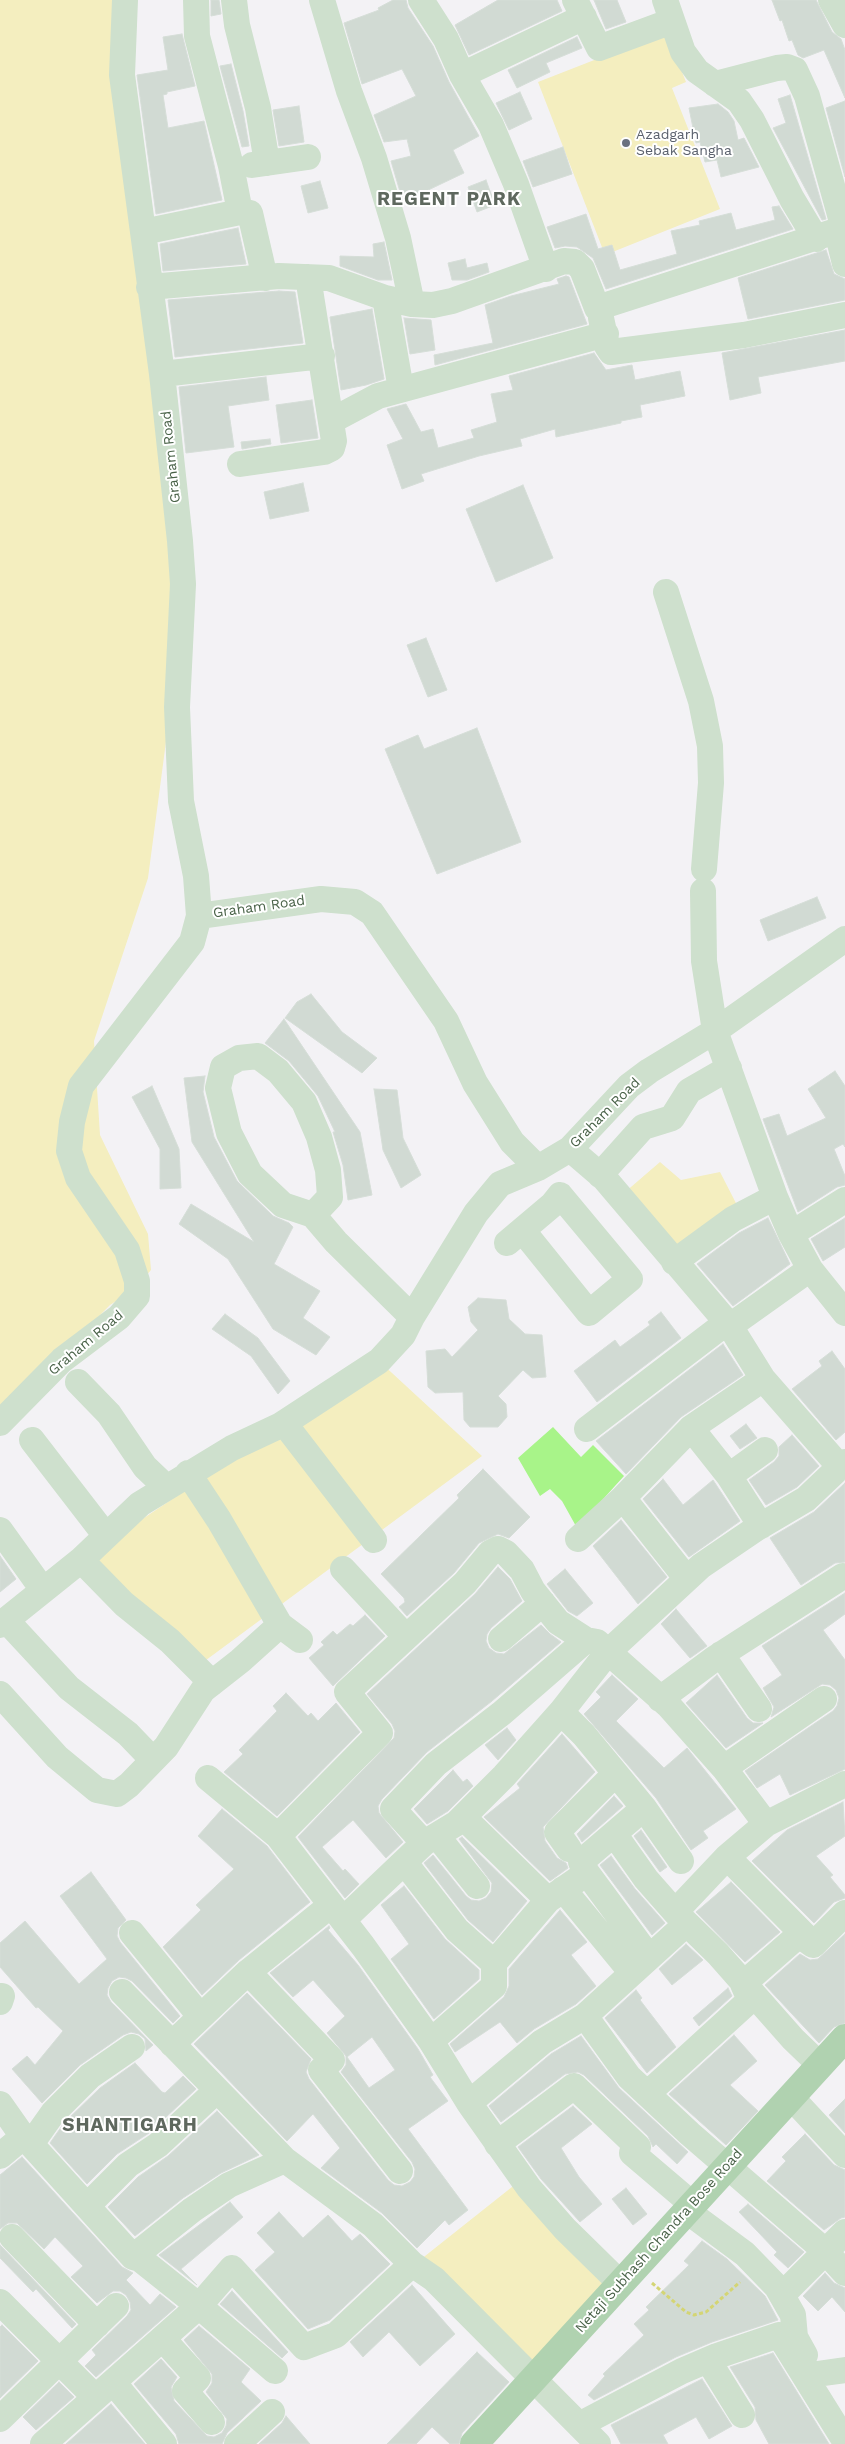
<!DOCTYPE html>
<html>
<head>
<meta charset="utf-8">
<style>
	body { margin:0 }
	canvas { display:block; background:#f3f2f5 }
</style>
</head>
<body>
<canvas width="845" height="2444"></canvas>
<script>
const ctx = document.querySelector('canvas').getContext('2d');
ctx.lineJoin = 'round';
function fill(path, color) { ctx.fillStyle = color; ctx.fill(path, 'evenodd'); }
const poly = rows => new Path2D(rows.map(r => 'M' + r).join(''));
function trace(path, color, width, dash) { ctx.strokeStyle = color; ctx.lineWidth = width; ctx.lineCap = dash ? 'butt' : 'round'; ctx.setLineDash(dash || []); ctx.stroke(path); }
function drawText(font, color, halo, rows, align = 'center') {
  ctx.font = font + ' "Work Sans",sans-serif'; ctx.lineWidth = 4; ctx.setLineDash([]); ctx.textBaseline = 'middle'; ctx.strokeStyle = halo; ctx.fillStyle = color; for (const [text, x, y, turn = 0] of rows) {
    ctx.save(); ctx.translate(x, y); ctx.rotate((+turn || 0) * Math.PI / 180); ctx.textAlign = isNaN(turn) ? turn : align; if (halo) ctx.strokeText(text, 0, 0); ctx.fillText(text, 0, 0); ctx.restore();
  }
}
fill(poly([
	[0,0,134,0,121,66,186,590,148,878,94,1041,100,1135,148,1234,151,1270,135,1289,110,1305,0,1417],
	[666,32,686,82,672,88,720,209,605,255,538,82],
	[660,1162,681,1180,720,1172,738,1207,673,1255,624,1193],
	[379,1361,482,1456,198,1666,81,1560],
	[517,2183,611,2282,531,2371,420,2260]
]), '#f4eebf');
fill(poly([
	[553,1427,581,1457,593,1445,624,1476,577,1528,562,1501,550,1489,540,1496,518,1458]
]), '#a8f489');
const building = poly([
	[211,0,219,0,221,14,211,16,211,0],
	[393,0,406,0,408,8,433,46,449,82,479,136,453,150,464,173,403,202,391,161,411,156,407,139,384,142,374,115,416,96,402,69,362,84,344,23,379,10,378,8,393,0],
	[498,0,557,0,562,11,469,55,455,25,498,0],
	[594,0,617,0,626,22,606,29,594,0],
	[772,0,816,0,832,32,841,39,845,50,845,98,824,50,803,58,798,55,792,40,789,41,782,20,780,21,772,0],
	[182,34,195,86,167,92,167,94,163,95,168,128,204,121,222,200,156,214,137,75,168,70,163,37,182,34],
	[577,37,582,48,546,63,550,72,517,88,508,70,577,37],
	[231,64,243,111,249,146,242,147,220,66,231,64],
	[520,92,532,119,509,130,496,103,520,92],
	[790,95,826,219,822,220,773,128,786,123,778,99,790,95],
	[845,101,845,177,826,108,845,101],
	[718,104,728,112,734,121,738,140,744,138,759,167,721,177,717,160,705,162,700,142,696,143,689,108,718,104],
	[299,106,304,142,279,146,273,110,299,106],
	[563,147,572,174,533,187,523,161,563,147],
	[486,180,495,205,477,212,468,187,486,180],
	[320,181,328,208,308,213,301,186,320,181],
	[779,206,793,229,606,289,593,258,577,247,565,246,555,248,547,227,586,214,598,249,612,245,620,270,677,254,671,231,700,225,699,221,731,213,736,230,775,220,772,207,779,206],
	[238,228,246,264,163,271,160,244,238,228],
	[384,242,392,280,378,280,340,266,340,256,374,257,373,244,384,242],
	[826,250,834,274,845,279,845,300,748,319,738,278,826,250],
	[465,259,467,268,487,263,489,272,467,280,452,280,448,263,465,259],
	[566,276,569,277,587,324,435,365,434,355,493,343,485,305,511,296,559,284,557,279,566,276],
	[279,291,295,292,303,343,175,357,168,300,279,291],
	[372,309,384,379,366,385,341,390,330,317,372,309],
	[404,318,431,320,435,350,410,354,404,318],
	[845,330,845,361,758,377,761,393,730,400,722,353,845,330],
	[594,353,606,370,632,365,635,380,680,371,685,396,640,405,642,417,621,421,621,423,556,437,555,429,520,439,522,446,479,456,421,474,424,481,402,489,387,445,403,439,387,409,406,404,421,432,433,429,438,448,474,438,471,430,497,422,491,394,513,390,509,376,594,353],
	[266,377,269,400,228,406,234,447,186,453,179,387,266,377],
	[312,400,318,438,281,443,276,405,312,400],
	[270,439,271,444,242,449,241,442,270,439],
	[303,483,309,511,270,519,264,492,303,483],
	[523,485,553,558,496,582,466,509,523,485],
	[426,638,447,690,428,697,407,645,426,638],
	[477,728,521,842,437,874,385,749,418,735,424,749,477,728],
	[817,897,826,918,768,941,760,920,817,897],
	[311,994,342,1032,377,1058,362,1073,285,1018,297,1002,311,994],
	[284,1019,360,1132,372,1195,348,1200,343,1165,333,1132,335,1132,318,1096,289,1061,265,1043,284,1019],
	[835,1071,845,1086,845,1147,843,1144,834,1149,845,1176,845,1185,837,1187,798,1212,763,1119,779,1114,787,1136,826,1118,808,1089,835,1071],
	[205,1076,203,1092,214,1137,237,1181,273,1216,289,1223,293,1227,274,1264,320,1291,303,1318,330,1337,316,1355,273,1329,228,1259,179,1224,191,1204,254,1242,192,1142,184,1078,205,1076],
	[152,1086,179,1149,181,1188,160,1189,160,1149,132,1097,152,1086],
	[374,1089,397,1090,403,1138,421,1175,401,1188,383,1150,374,1089],
	[768,1218,790,1264,733,1306,697,1264,739,1233,768,1218],
	[845,1218,845,1247,823,1261,811,1239,845,1218],
	[478,1298,506,1300,509,1319,525,1334,542,1335,546,1377,532,1378,523,1370,498,1396,506,1404,507,1417,498,1427,470,1427,464,1420,463,1392,435,1393,428,1387,426,1351,445,1349,452,1357,478,1330,471,1322,468,1307,478,1298],
	[661,1312,681,1338,597,1402,574,1371,615,1340,620,1347,650,1325,648,1322,661,1312],
	[225,1314,258,1338,290,1381,278,1394,251,1356,212,1329,225,1314],
	[723,1344,743,1375,681,1417,626,1474,596,1441,723,1344],
	[832,1351,845,1369,845,1432,836,1440,792,1389,822,1366,819,1361,832,1351],
	[746,1424,757,1438,740,1449,730,1436,746,1424],
	[792,1435,819,1466,797,1487,766,1505,749,1480,774,1462,779,1456,779,1447,792,1435],
	[483,1469,530,1517,509,1538,498,1534,479,1543,454,1573,407,1616,399,1607,405,1602,404,1598,381,1574,459,1498,457,1495,483,1469],
	[663,1479,683,1505,713,1480,740,1521,689,1557,643,1499,663,1479],
	[845,1483,845,1562,835,1563,801,1585,770,1538,814,1512,845,1483],
	[621,1520,667,1577,638,1604,593,1546,621,1520],
	[0,1556,16,1579,0,1592,0,1556],
	[498,1567,510,1579,522,1601,491,1628,487,1634,486,1641,489,1648,496,1653,504,1654,541,1625,550,1634,561,1642,492,1701,427,1752,382,1799,378,1806,379,1813,403,1842,386,1858,353,1820,322,1847,343,1871,345,1869,359,1884,345,1898,298,1837,394,1738,395,1731,392,1724,367,1694,475,1594,498,1567],
	[565,1569,593,1603,577,1616,568,1611,547,1584,565,1569],
	[845,1593,845,1614,823,1630,845,1660,845,1769,790,1795,780,1774,757,1788,745,1771,833,1711,837,1706,839,1698,836,1690,830,1685,822,1684,771,1717,774,1707,763,1688,782,1675,762,1646,845,1593],
	[676,1609,707,1646,690,1658,661,1624,676,1609],
	[365,1615,385,1636,333,1686,309,1658,324,1645,321,1642,333,1631,337,1635,350,1624,353,1626,365,1615],
	[612,1675,638,1699,616,1721,664,1768,687,1748,736,1809,703,1831,708,1838,691,1850,656,1798,584,1714,601,1697,596,1692,612,1675],
	[717,1675,747,1718,753,1723,763,1723,726,1748,686,1703,717,1675],
	[286,1693,308,1716,311,1713,318,1721,336,1703,360,1732,277,1816,224,1772,243,1754,239,1750,277,1711,273,1706,286,1693],
	[507,1728,516,1740,498,1760,485,1745,507,1728],
	[562,1734,595,1772,543,1827,545,1841,557,1858,566,1863,568,1868,550,1881,484,1817,520,1788,517,1784,562,1734],
	[453,1770,463,1782,467,1779,473,1786,448,1811,427,1824,414,1809,453,1770],
	[614,1796,623,1806,582,1842,577,1834,614,1796],
	[843,1802,845,1836,816,1856,833,1875,830,1877,845,1895,845,1898,834,1902,814,1923,752,1861,787,1830,843,1802],
	[222,1809,267,1846,310,1902,239,1960,202,1995,163,1947,201,1910,196,1905,234,1869,198,1836,222,1809],
	[641,1830,667,1867,660,1872,634,1836,641,1830],
	[462,1837,527,1901,493,1942,468,1920,424,1863,433,1855,466,1896,471,1900,479,1901,486,1898,491,1892,492,1883,459,1839,462,1837],
	[611,1856,635,1889,665,1923,652,1935,600,1865,611,1856],
	[91,1872,126,1920,118,1928,117,1936,120,1942,180,2016,173,2023,132,1981,126,1978,119,1977,112,1981,108,1988,107,1995,111,2002,153,2045,146,2051,145,2039,139,2034,131,2032,123,2035,80,2065,42,2103,12,2069,27,2056,35,2065,63,2031,38,2007,36,2008,0,1967,0,1943,25,1921,79,1984,107,1959,60,1896,91,1872],
	[731,1882,780,1932,745,1962,696,1912,731,1882],
	[404,1886,445,1939,479,1970,479,1979,434,2019,391,1959,409,1944,381,1905,404,1886],
	[560,1910,587,1942,571,1955,596,1986,576,2004,534,2029,517,2043,500,2022,455,2052,450,2044,504,1997,509,1986,509,1969,560,1910],
	[329,1926,330,1928,328,1930,358,1965,418,2049,433,2075,430,2077,448,2101,408,2129,468,2210,449,2225,445,2220,417,2248,382,2213,321,2168,340,2148,313,2114,287,2141,194,2044,247,1993,311,2059,306,2072,309,2079,388,2180,394,2185,402,2186,410,2182,414,2177,415,2169,412,2162,341,2072,346,2065,346,2056,327,2033,345,2016,313,1980,293,1997,270,1973,329,1926],
	[372,2037,395,2070,369,2088,347,2057,372,2037],
	[845,1934,845,2023,834,2027,819,2043,765,1985,800,1954,810,1960,818,1959,845,1934],
	[686,1944,703,1960,672,1985,659,1969,686,1944],
	[728,1988,732,1996,699,2026,693,2018,728,1988],
	[636,1990,642,1998,640,2000,676,2047,647,2073,605,2018,636,1990],
	[734,2035,757,2061,730,2085,758,2111,726,2145,669,2094,734,2035],
	[581,2036,619,2088,688,2152,677,2164,656,2144,653,2147,648,2136,584,2075,578,2072,565,2074,501,2122,489,2106,551,2054,581,2036],
	[135,2063,162,2092,165,2093,183,2076,196,2089,149,2133,117,2154,87,2184,50,2143,64,2123,100,2088,135,2063],
	[845,2099,845,2133,829,2115,845,2099],
	[573,2106,592,2124,561,2148,579,2177,602,2204,580,2222,541,2179,518,2147,573,2106],
	[217,2111,259,2155,221,2173,183,2198,135,2236,108,2207,138,2177,168,2156,217,2111],
	[805,2134,834,2165,845,2170,845,2217,841,2218,824,2230,767,2181,786,2161,782,2157,805,2134],
	[22,2157,122,2267,133,2273,126,2280,150,2305,160,2294,176,2307,96,2377,85,2366,96,2355,92,2350,127,2316,131,2310,130,2302,126,2295,120,2291,113,2291,97,2303,71,2277,83,2266,55,2237,44,2249,17,2223,8,2223,0,2229,0,2175,22,2157],
	[626,2188,647,2214,633,2225,612,2199,626,2188],
	[230,2202,243,2217,181,2269,197,2285,159,2255,230,2202],
	[748,2204,804,2252,788,2268,774,2255,777,2252,739,2212,748,2204],
	[279,2212,303,2238,328,2215,352,2241,360,2234,390,2264,330,2320,308,2329,255,2270,275,2252,257,2233,279,2212],
	[702,2241,727,2259,765,2296,778,2320,712,2342,676,2357,594,2400,588,2395,605,2376,603,2374,644,2335,634,2324,649,2310,646,2307,689,2265,684,2261,702,2241],
	[0,2245,76,2324,72,2328,36,2289,33,2292,0,2258,0,2245],
	[825,2273,834,2283,845,2288,845,2312,832,2297,818,2311,803,2296,825,2273],
	[412,2285,455,2334,420,2366,389,2332,363,2357,350,2342,412,2285],
	[232,2291,288,2352,282,2358,220,2304,232,2291],
	[2,2325,38,2361,0,2398,0,2327,2,2325],
	[199,2326,250,2369,241,2382,261,2401,227,2433,222,2444,179,2444,176,2434,134,2384,161,2359,177,2377,171,2387,174,2401,207,2436,214,2437,222,2433,226,2426,227,2419,206,2392,212,2383,212,2374,184,2340,199,2326],
	[477,2352,509,2382,462,2433,459,2444,450,2444,432,2427,416,2444,387,2444,477,2352],
	[773,2353,829,2444,769,2444,756,2420,755,2407,730,2367,773,2353],
	[702,2379,732,2426,709,2439,696,2417,663,2435,668,2444,621,2444,611,2425,702,2379],
	[59,2382,74,2397,36,2430,23,2417,59,2382],
	[111,2404,145,2444,66,2444,111,2404],
	[286,2416,310,2444,259,2444,282,2423,286,2416]
]);
fill(building, '#d1dad3');
trace(building, '#d6ded8', 1);
trace(poly([
	[652,2283,686,2312,694,2315,706,2312,740,2282]
]), '#d4d574', 3, [4, 2.5]);
trace(poly([
	[196,0,197,36,231,166,240,212,250,213,265,278],
	[234,0,237,25,258,108,267,163],
	[322,0,349,91,374,158,398,238,412,304],
	[421,0,446,39,462,75,491,125,516,184,546,269],
	[575,0,599,48,672,21],
	[665,0,683,52,697,71,739,101,752,120,792,199,816,239],
	[831,0,845,25],
	[462,75,584,17],
	[715,84,777,68,787,67,795,70,807,96,844,229],
	[252,165,308,157],
	[837,231,845,264],
	[143,232,240,212],
	[149,287,279,276,329,278,385,298,412,304,433,305,452,301,564,261,575,262,582,269,597,308,845,228],
	[385,298,401,389],
	[601,318,607,346,611,352,744,335,845,315],
	[162,374,322,356],
	[331,421,378,396,606,334],
	[240,464,324,452,332,448,334,441,308,277],
	[666,592,701,701,710,746,711,783,704,869],
	[703,891,704,961,715,1031,775,1197,791,1234,810,1269,845,1313],
	[199,916,321,899,355,902,372,913,446,1021,475,1083,512,1142,538,1168],
	[570,1149,605,1179,730,1326,763,1379,840,1467],
	[600,1175,643,1127,672,1118,689,1091,729,1068],
	[313,1215,330,1197,328,1170,319,1137,304,1102,278,1071,258,1056,239,1058,223,1067,218,1088,229,1133,250,1174,283,1205,313,1215,336,1242,412,1317],
	[791,1234,845,1200],
	[507,1243,552,1205,560,1195,630,1279,589,1313,523,1231],
	[674,1262,733,1219,775,1197],
	[78,1382,109,1414,145,1467,166,1487],
	[0,1423,62,1360,119,1317,137,1296,137,1281,127,1250,78,1178,69,1151,72,1122,81,1086,192,942,199,916,196,876,181,801,177,707,183,584,180,541,162,374,122,75,125,0],
	[284,1423,374,1540],
	[691,1428,729,1476,765,1450],
	[587,1429,718,1329,730,1326,810,1269],
	[32,1440,106,1536],
	[188,1473,219,1520,280,1625,300,1640],
	[729,1476,761,1526],
	[623,1498,691,1428,763,1379],
	[0,1530,43,1590],
	[578,1539,623,1498,687,1579],
	[81,1560,124,1604,170,1641,212,1683],
	[343,1569,406,1637],
	[6,1620,69,1688,128,1734,153,1760],
	[0,1625,81,1560,140,1504,232,1448,281,1425,379,1361,403,1335,412,1317,476,1213,500,1184,538,1168,570,1149,629,1086,649,1071,715,1031,845,939],
	[501,1639,543,1603],
	[721,1654,759,1709],
	[0,1694,57,1757,97,1790,117,1794,129,1785,166,1747,203,1690,240,1661,280,1625],
	[660,1699,714,1659,843,1576],
	[561,1712,584,1735,644,1808],
	[724,1768,824,1699],
	[208,1778,278,1836,363,1946,431,2041,469,2103,529,2188,565,2229,620,2283],
	[463,1817,548,1900],
	[615,1835,646,1879,675,1912,727,1857,766,1824,845,1784],
	[278,1836,380,1733,347,1692,465,1583,490,1553,498,1549,506,1553,522,1570,533,1591,558,1622,586,1640,597,1642,669,1706,724,1768,766,1824],
	[437,1836,477,1886],
	[424,1843,393,1809,436,1764,502,1713,586,1640],
	[569,1849,557,1832,615,1774],
	[727,1857,813,1944],
	[405,1863,457,1930,494,1963,494,1986,431,2041],
	[587,1873,649,1957],
	[563,1889,632,1973],
	[675,1912,718,1954,793,2039,820,2065],
	[343,1920,424,1843,457,1823,504,1776,561,1712,608,1652,701,1566,757,1528,806,1499,845,1462],
	[132,1933,200,2016],
	[494,1963,548,1900,587,1873,581,1862,644,1808,681,1861],
	[248,1972,332,2060,321,2070,400,2171],
	[122,1992,285,2160,373,2225,412,2264,434,2279,598,2444],
	[0,2002,2,1996],
	[585,2016,629,2077,690,2134,824,2250,845,2273],
	[172,2044,248,1972,331,1905],
	[647,2094,750,2000,743,1984,799,1935,813,1945,845,1913],
	[791,2097,845,2155],
	[469,2103,542,2042,585,2016,685,1925],
	[0,2104,19,2131,133,2257,140,2259,199,2306,43,2444],
	[31,2144,53,2113,90,2076,132,2047],
	[497,2144,574,2086,638,2147,632,2153,692,2204],
	[0,2156,24,2136],
	[87,2206,128,2165,158,2145,216,2091],
	[687,2211,745,2254,777,2287,793,2315,795,2337,805,2355],
	[12,2237,97,2325],
	[133,2257,192,2210,229,2185,285,2160],
	[782,2295,845,2232],
	[0,2302,95,2397],
	[163,2339,198,2378,185,2391,212,2422],
	[708,2360,742,2415],
	[275,2371,199,2306,232,2268,304,2347,336,2335,412,2264],
	[817,2374,845,2370],
	[113,2382,164,2444],
	[0,2419,116,2306],
	[579,2425,682,2371,717,2356,779,2335,845,2441],
	[237,2444,272,2412]
]), '#cee0cd', 26);
trace(poly([
	[474,2444,845,2038]
]), '#b0d2b0', 28);
for (const [x, y, r, color] of [
	[626,143,5,"#6b7280"]
]) { const dot = new Path2D(); dot.arc(x, y, r, 0, 2 * Math.PI); ctx.fillStyle = color; ctx.fill(dot); trace(dot, '#fff', 2); }
drawText('14px', '#5b616d', '#fff', [
	["Azadgarh",636,135],
	["Sebak Sangha",636,151]
], 'left');
drawText('14px', '#496248', '#fff', [
	["Graham Road",171,457,-96],
	["Graham Road",259,907,-8],
	["Graham Road",605,1113,-45],
	["Graham Road",86,1343,-40],
	["Netaji Subhash Chandra Bose Road",659,2241,-48]
]);
ctx.letterSpacing = '1px';
drawText('bold 19px', '#5e685e', '#fff', [
	["REGENT PARK",449,199],
	["SHANTIGARH",130,2125]
]);
ctx.letterSpacing = '0px';
</script>
</body>
</html>
